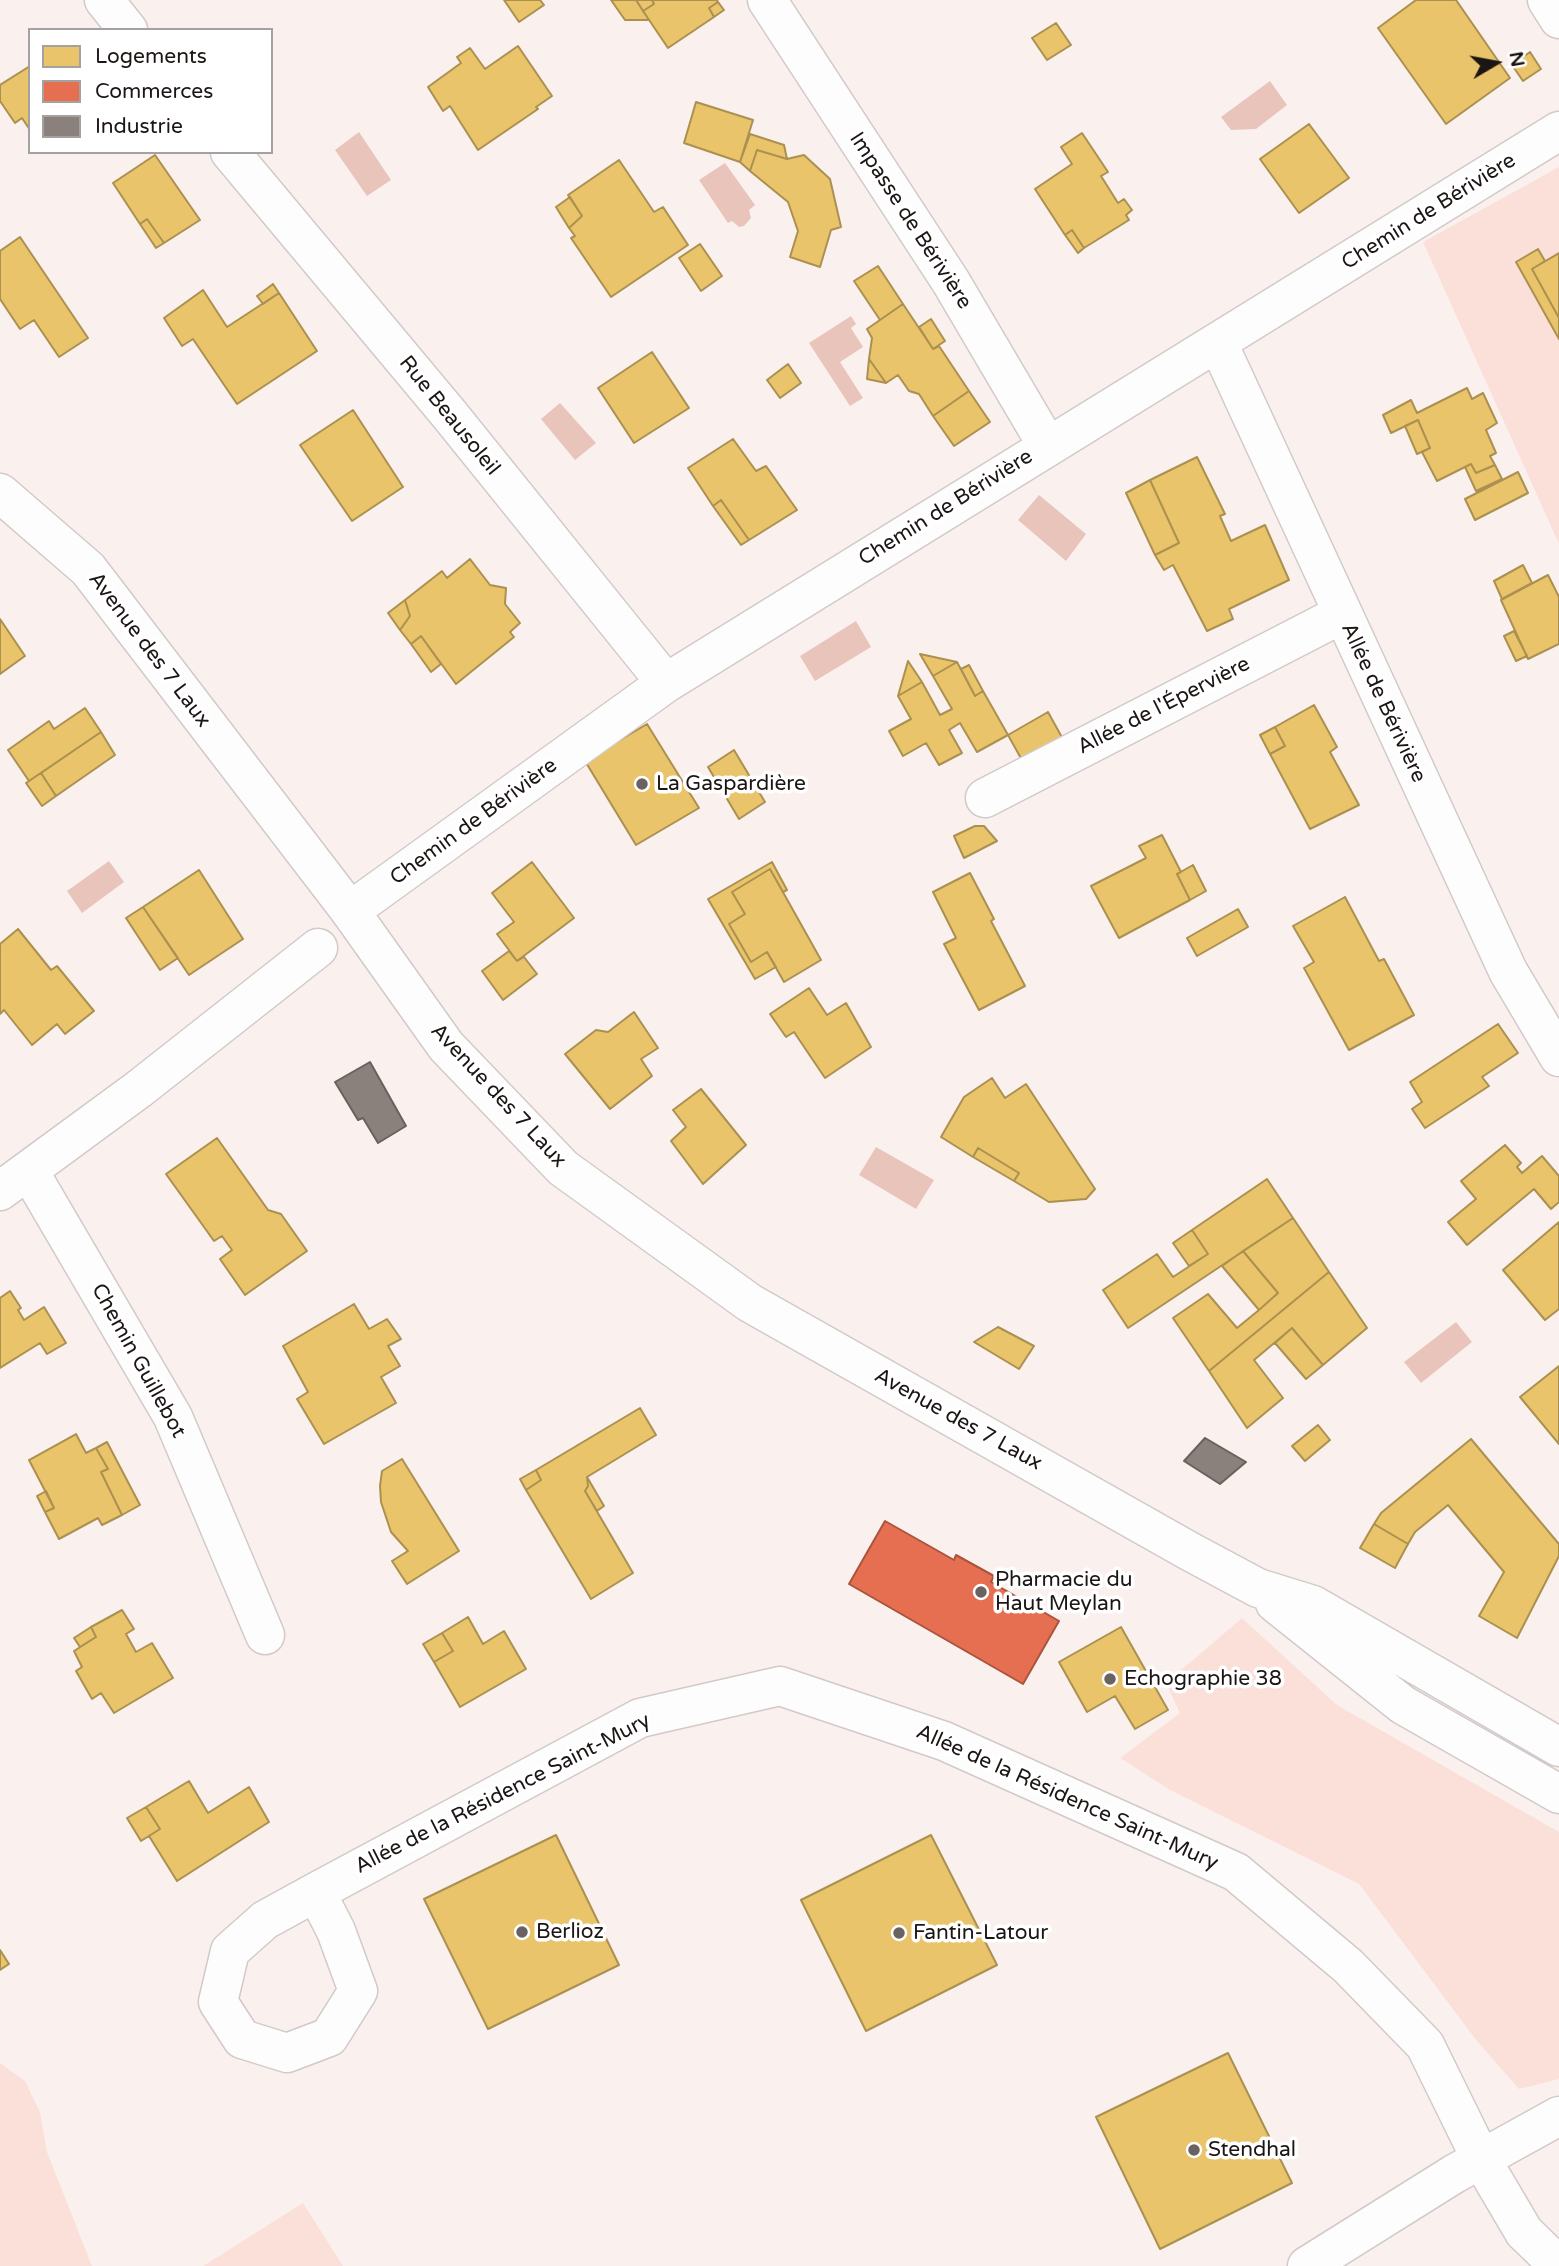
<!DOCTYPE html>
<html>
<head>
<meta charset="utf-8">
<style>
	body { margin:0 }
	#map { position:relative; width:1559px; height:2266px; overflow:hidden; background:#faf1ef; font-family:"Varela Round",sans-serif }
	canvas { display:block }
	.legend { position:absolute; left:28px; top:28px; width:245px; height:126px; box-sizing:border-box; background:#fff; border:2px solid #a4a1a1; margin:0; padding:9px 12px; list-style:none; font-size:21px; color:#1b1513 }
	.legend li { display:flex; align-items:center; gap:14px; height:35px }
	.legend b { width:35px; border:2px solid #a4a1a1 }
	.north { position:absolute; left:1461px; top:28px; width:70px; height:70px; -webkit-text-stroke:5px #fff; paint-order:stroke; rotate:80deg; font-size:19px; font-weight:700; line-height:28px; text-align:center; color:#1b1513 }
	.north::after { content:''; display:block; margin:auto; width:24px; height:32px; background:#1b1513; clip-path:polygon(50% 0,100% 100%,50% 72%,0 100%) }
</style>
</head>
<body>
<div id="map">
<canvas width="1559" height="2266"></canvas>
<ul class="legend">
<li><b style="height:19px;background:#e9c46a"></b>Logements</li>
<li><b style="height:19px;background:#e76f51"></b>Commerces</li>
<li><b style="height:19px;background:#8a817c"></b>Industrie</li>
</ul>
<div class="north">N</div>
</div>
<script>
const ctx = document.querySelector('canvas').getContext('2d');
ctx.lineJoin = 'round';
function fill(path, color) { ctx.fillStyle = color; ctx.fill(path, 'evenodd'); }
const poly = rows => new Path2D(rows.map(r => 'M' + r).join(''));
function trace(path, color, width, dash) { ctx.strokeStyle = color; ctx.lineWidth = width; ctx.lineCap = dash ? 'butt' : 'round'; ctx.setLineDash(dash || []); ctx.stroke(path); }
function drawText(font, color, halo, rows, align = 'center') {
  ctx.font = font + ' "Varela Round",sans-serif'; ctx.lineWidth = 7; ctx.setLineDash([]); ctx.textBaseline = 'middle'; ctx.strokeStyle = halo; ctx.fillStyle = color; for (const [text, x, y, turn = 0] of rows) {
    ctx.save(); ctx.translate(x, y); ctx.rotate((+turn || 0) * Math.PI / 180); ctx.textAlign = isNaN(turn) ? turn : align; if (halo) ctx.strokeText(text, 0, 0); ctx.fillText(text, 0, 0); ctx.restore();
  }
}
fill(poly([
	[1559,167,1559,544,1423,242],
	[1242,1618,1337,1705,1559,1832,1559,2079,1519,2089,1476,2040,1359,1884,1170,1790,1120,1758,1180,1713,1166,1683],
	[0,2063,25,2081,40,2112,47,2152,92,2266,0,2266],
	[303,2203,343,2266,203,2266]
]), '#fbe0da');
fill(poly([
	[1270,81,1287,105,1256,129,1231,130,1221,117],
	[359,132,391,180,367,196,335,150],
	[725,163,755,205,749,210,751,218,744,226,739,227,732,221,728,223,699,180],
	[851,316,856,324,851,328,863,347,840,362,863,398,850,406,809,343],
	[560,403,596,443,575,460,541,419],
	[1039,495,1086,534,1066,561,1018,520],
	[856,621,871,647,815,681,800,656],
	[109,861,124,882,82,913,67,891],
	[876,1147,934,1180,916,1209,859,1175],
	[1456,1322,1472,1342,1421,1383,1404,1362]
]), '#e9c4bb');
const homes = poly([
	[504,0,540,0,544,5,519,22,504,0],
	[611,0,636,0,649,20,625,20,611,0],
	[636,0,652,0,654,4,643,11,636,0],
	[652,0,717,0,718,2,709,8,714,17,668,48,643,11,654,4,652,0],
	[1416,0,1456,0,1510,78,1446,124,1378,28,1416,0],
	[718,2,724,10,714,17,709,8,718,2],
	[1056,23,1071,45,1047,60,1032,38,1056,23],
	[518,46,552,96,536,107,538,109,478,150,450,106,443,111,428,87,461,63,457,57,470,48,485,69,518,46],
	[1530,52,1541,69,1523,81,1512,65,1530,52],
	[30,66,30,130,22,118,15,123,0,101,0,85,30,66],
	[696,102,753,120,740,162,684,143,696,102],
	[1309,124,1349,178,1299,213,1260,159,1309,124],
	[1082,133,1108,172,1101,176,1118,203,1124,199,1132,210,1126,215,1129,220,1084,248,1072,230,1065,235,1035,189,1072,164,1061,147,1082,133],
	[750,134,784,145,787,159,757,150,750,171,740,162,750,134],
	[757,150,787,159,804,155,830,179,841,227,831,230,820,267,790,257,798,231,788,202,750,171,757,150],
	[155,155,200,220,164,243,147,219,140,224,113,183,155,155],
	[619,160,654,212,663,207,688,245,611,297,571,238,575,236,569,228,582,216,568,195,619,160],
	[570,197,582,216,569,228,556,207,570,197],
	[147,219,164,243,156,248,140,224,147,219],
	[1072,230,1084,248,1078,253,1065,235,1072,230],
	[20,237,88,338,59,357,34,320,20,329,0,299,0,251,20,237],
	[700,244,722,276,701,291,679,258,700,244],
	[1538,249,1545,261,1532,269,1559,318,1559,339,1516,262,1538,249],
	[1559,253,1559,318,1532,269,1559,253],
	[878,266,903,304,880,320,854,281,878,266],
	[273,284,279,293,263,304,257,296,273,284],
	[203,290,227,327,279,293,317,351,237,404,193,339,182,346,164,318,203,290],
	[903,304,933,349,939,346,969,391,933,416,919,394,909,391,898,375,886,383,869,359,872,338,867,329,903,304],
	[931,319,945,341,933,349,919,327,931,319],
	[652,352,689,408,634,443,598,388,652,352],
	[869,359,886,383,867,379,869,359],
	[788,364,801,383,780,398,767,380,788,364],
	[1467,388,1472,399,1483,393,1497,423,1486,430,1496,453,1490,456,1495,465,1476,473,1471,464,1437,481,1422,452,1430,448,1418,420,1391,433,1383,415,1411,400,1417,413,1467,388],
	[969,391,990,422,954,446,933,416,969,391],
	[353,410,403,487,352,521,300,445,353,410],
	[1418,420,1430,448,1417,454,1405,426,1418,420],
	[733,439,756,471,766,466,797,510,749,540,721,500,713,506,688,468,733,439],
	[1197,457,1225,514,1220,516,1231,541,1265,525,1289,580,1229,609,1233,619,1207,631,1173,565,1164,570,1155,555,1179,543,1150,480,1197,457],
	[1471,464,1476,473,1495,465,1502,479,1476,491,1465,467,1471,464],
	[1518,472,1528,493,1475,520,1465,499,1518,472],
	[1150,480,1179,543,1155,555,1126,493,1150,480],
	[721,500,749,540,741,545,713,506,721,500],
	[470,559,490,585,506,588,505,604,520,623,510,632,514,637,456,684,421,636,411,644,400,630,410,616,405,600,442,571,447,578,470,559],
	[1523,565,1532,583,1502,599,1494,581,1523,565],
	[1548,575,1559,597,1559,644,1528,659,1501,600,1548,575],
	[405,600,410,616,400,630,388,613,405,600],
	[0,619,25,656,0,674,0,619],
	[1514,631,1527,656,1516,661,1504,636,1514,631],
	[421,636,441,664,431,672,411,644,421,636],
	[920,654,957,662,933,676,920,654],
	[908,661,922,682,898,696,908,661],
	[957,662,975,696,983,691,1008,735,977,752,960,723,949,730,962,753,939,765,926,743,903,756,889,731,911,719,898,696,922,682,940,715,952,709,933,676,957,662],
	[969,665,983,691,975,696,961,669,969,665],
	[1314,705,1337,747,1330,752,1359,805,1310,829,1270,754,1285,746,1275,727,1314,705],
	[85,708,101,732,29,781,8,750,49,721,54,729,85,708],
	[1048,712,1064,741,1023,762,1008,735,1048,712],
	[647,724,699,808,636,845,585,761,647,724],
	[1275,727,1285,746,1270,754,1260,735,1275,727],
	[101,732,115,755,56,796,41,773,101,732],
	[734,750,765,802,739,819,708,767,734,750],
	[41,773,56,796,42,806,26,783,41,773],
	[975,826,984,826,997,841,964,858,954,836,975,826],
	[1162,835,1181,872,1177,874,1190,900,1119,938,1091,886,1146,858,1139,846,1162,835],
	[532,862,574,918,517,961,497,934,514,922,492,893,532,862],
	[772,862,787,890,783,892,770,869,732,892,745,914,729,924,751,962,767,952,776,967,755,979,708,899,772,862],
	[1193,865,1206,891,1190,900,1177,874,1193,865],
	[770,869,821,960,784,982,767,952,751,962,729,924,745,914,732,892,770,869],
	[199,870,243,939,189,975,143,907,199,870],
	[970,873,994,919,991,921,1025,986,979,1010,944,944,956,938,933,892,970,873],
	[1345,897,1379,961,1384,959,1414,1015,1349,1050,1304,968,1314,962,1293,926,1345,897],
	[143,907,178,958,160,970,126,918,143,907],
	[1238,909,1248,927,1197,956,1187,938,1238,909],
	[18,929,51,970,57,966,94,1011,65,1034,57,1024,32,1045,4,1010,0,1014,0,944,18,929],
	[509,951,517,961,524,957,537,974,503,1000,482,971,509,951],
	[809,988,827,1015,846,1003,871,1047,825,1078,794,1032,786,1037,770,1014,809,988],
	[634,1012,658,1048,641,1059,652,1076,610,1109,565,1054,596,1030,608,1032,634,1012],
	[1498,1024,1518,1053,1482,1077,1489,1086,1425,1128,1412,1109,1422,1102,1410,1082,1498,1024],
	[992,1078,1005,1098,1026,1084,1095,1189,1086,1199,1049,1202,1014,1181,1019,1173,978,1148,973,1157,941,1137,964,1097,992,1078],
	[701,1089,746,1145,703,1184,671,1141,686,1127,673,1110,701,1089],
	[217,1138,268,1210,281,1214,307,1251,245,1295,220,1259,232,1250,222,1236,214,1241,166,1174,217,1138],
	[1505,1145,1521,1163,1517,1167,1522,1173,1542,1156,1559,1176,1559,1202,1551,1209,1534,1189,1467,1245,1448,1222,1476,1199,1461,1181,1505,1145],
	[978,1148,1019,1173,1014,1181,973,1157,978,1148],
	[1267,1179,1293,1218,1128,1328,1103,1290,1157,1254,1173,1277,1208,1254,1192,1230,1267,1179],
	[1293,1218,1329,1272,1209,1371,1173,1318,1208,1294,1237,1328,1259,1310,1278,1293,1243,1251,1293,1218],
	[1559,1222,1559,1309,1545,1320,1503,1270,1559,1222],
	[1192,1230,1208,1254,1189,1266,1173,1243,1192,1230],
	[1243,1251,1278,1293,1259,1310,1222,1266,1243,1251],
	[1329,1272,1367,1328,1323,1365,1292,1328,1254,1360,1283,1398,1247,1428,1209,1371,1329,1272],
	[10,1291,21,1308,18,1310,24,1320,44,1307,66,1343,47,1354,40,1343,0,1368,0,1298,10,1291],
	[354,1304,369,1329,387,1319,401,1339,388,1346,400,1366,381,1377,396,1403,324,1444,297,1399,308,1392,283,1346,354,1304],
	[998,1327,1034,1346,1019,1369,974,1342,998,1327],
	[1292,1328,1323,1365,1306,1379,1275,1343,1292,1328],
	[1559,1366,1559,1444,1520,1397,1559,1366],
	[640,1408,656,1435,587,1477,588,1486,585,1491,633,1573,591,1599,526,1490,541,1480,536,1470,640,1408],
	[1318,1425,1330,1440,1305,1461,1292,1446,1318,1425],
	[76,1434,86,1453,96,1448,108,1469,101,1472,122,1515,102,1525,98,1518,59,1539,45,1512,54,1508,29,1460,76,1434],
	[1471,1439,1559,1544,1559,1556,1517,1638,1479,1616,1504,1572,1448,1505,1415,1532,1408,1544,1374,1524,1381,1513,1471,1439],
	[107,1442,140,1505,122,1515,101,1472,108,1469,96,1448,107,1442],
	[402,1459,459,1551,407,1584,392,1561,408,1551,391,1532,381,1502,380,1486,382,1471,402,1459],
	[536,1470,541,1480,526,1490,520,1479,536,1470],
	[587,1477,604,1506,597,1511,585,1491,588,1486,587,1477],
	[46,1491,54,1508,45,1512,37,1496,46,1491],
	[1374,1524,1408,1544,1395,1568,1360,1548,1374,1524],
	[122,1610,134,1629,126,1634,136,1652,152,1643,173,1678,114,1713,101,1693,92,1699,76,1671,82,1667,74,1651,96,1637,91,1627,122,1610],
	[468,1617,483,1644,504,1631,526,1669,460,1707,434,1662,453,1651,442,1633,468,1617],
	[91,1627,96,1637,80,1647,74,1638,91,1627],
	[1121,1627,1168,1710,1135,1729,1115,1696,1087,1712,1059,1662,1121,1627],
	[442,1633,453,1651,434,1662,423,1644,442,1633],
	[189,1781,208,1813,249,1787,269,1822,177,1881,149,1836,160,1829,146,1807,189,1781],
	[146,1807,160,1829,141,1841,127,1818,146,1807],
	[556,1835,619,1965,488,2029,424,1899,556,1835],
	[931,1835,997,1965,866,2031,801,1900,931,1835],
	[0,1950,9,1964,0,1970,0,1950],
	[1228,2053,1292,2183,1160,2249,1096,2117,1228,2053]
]);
fill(homes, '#e9c46a');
trace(homes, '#ab9050', 2);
const shops = poly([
	[885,1521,954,1560,956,1555,994,1576,991,1582,1059,1621,1023,1684,849,1584,885,1521]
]);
fill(shops, '#e76f51');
trace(shops, '#aa543e', 2);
const industry = poly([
	[370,1062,406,1126,378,1143,363,1118,358,1120,335,1082,370,1062],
	[1205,1438,1246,1462,1220,1484,1184,1461,1205,1438]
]);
fill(industry, '#8a817c');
trace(industry, '#69615c', 2);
const minor = poly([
	[104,0,128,30],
	[767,0,951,282,1047,445],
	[1547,0,1559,19],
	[230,152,449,414,666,683],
	[1218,343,1508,971,1559,1057],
	[985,798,1342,614],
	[350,911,666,683,1559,131],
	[29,1171,173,1417,265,1635],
	[0,1191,139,1089,318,948],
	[316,1892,336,1931,358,1991,329,2037,287,2053,242,2039,218,2002,230,1951,265,1920,316,1892,640,1718,780,1686,944,1741,1236,1872,1348,1966,1425,2045,1481,2159,1524,2232,1559,2266],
	[1307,2266,1454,2174,1559,2116]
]);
const major = poly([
	[0,493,88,569,350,911,446,1046,563,1168,750,1303,1189,1551,1258,1588,1313,1605,1559,1747],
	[1275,1603,1403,1705,1559,1794]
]);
trace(minor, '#d1cac8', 41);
trace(major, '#d1cac8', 41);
trace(minor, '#fefdfd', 38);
trace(major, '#fefdfd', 38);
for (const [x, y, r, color] of [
	[642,784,7,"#696260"],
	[981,1592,7,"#696260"],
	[1110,1679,7,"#696260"],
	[522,1932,7,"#696260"],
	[899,1933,7,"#696260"],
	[1194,2150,7,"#696260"]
]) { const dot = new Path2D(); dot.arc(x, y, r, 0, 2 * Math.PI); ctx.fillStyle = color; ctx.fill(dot); trace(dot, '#fff', 2.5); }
drawText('21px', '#1b1513', '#fff', [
	["Chemin de Bérivière",1429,212,-32],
	["Impasse de Bérivière",910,221,57],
	["Rue Beausoleil",449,416,51],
	["Chemin de Bérivière",946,508,-32],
	["Avenue des 7 Laux",149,650,53],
	["Allée de Bérivière",1383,703,65],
	["Allée de l'Épervière",1164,706,-27],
	["Chemin de Bérivière",474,822,-36],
	["Avenue des 7 Laux",498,1096,47],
	["Chemin Guillebot",138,1361,61],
	["Avenue des 7 Laux",958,1420,29],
	["Allée de la Résidence Saint-Mury",503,1794,-27],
	["Allée de la Résidence Saint-Mury",1067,1798,24]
]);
drawText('21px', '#1b1513', '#fff', [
	["La Gaspardière",656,784],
	["Pharmacie du",995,1580],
	["Haut Meylan",995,1604],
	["Echographie 38",1124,1679],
	["Berlioz",536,1932],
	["Fantin-Latour",913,1933],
	["Stendhal",1208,2150]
], 'left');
</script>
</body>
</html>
